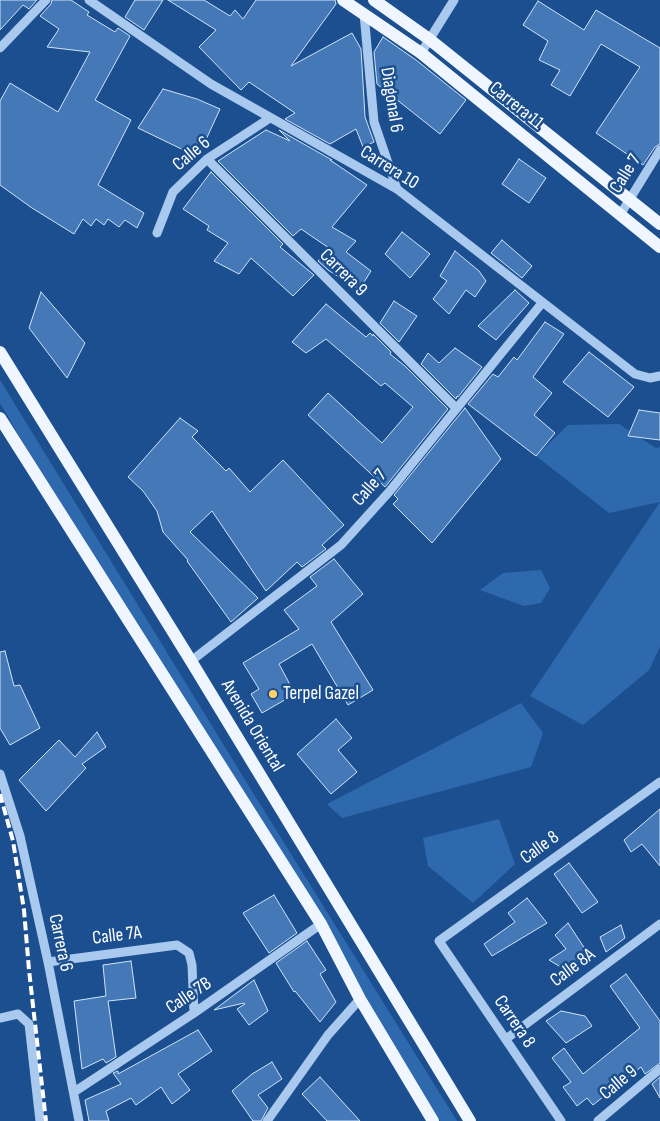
<!DOCTYPE html>
<html>
<head>
<meta charset="utf-8">
<style>
	body { margin:0 }
	canvas { display:block; background:#1b4f8f }
</style>
</head>
<body>
<canvas width="660" height="1121"></canvas>
<script>
const ctx = document.querySelector('canvas').getContext('2d');
ctx.lineJoin = 'round';
function fill(path, color) { ctx.fillStyle = color; ctx.fill(path, 'evenodd'); }
const poly = rows => new Path2D(rows.map(r => 'M' + r).join(''));
function trace(path, color, width, dash) { ctx.strokeStyle = color; ctx.lineWidth = width; ctx.lineCap = dash ? 'butt' : 'round'; ctx.setLineDash(dash || []); ctx.stroke(path); }
function drawText(font, color, halo, rows, align = 'center') {
  ctx.font = font + ' "Sofia Sans Condensed",sans-serif'; ctx.lineWidth = 5; ctx.setLineDash([]); ctx.textBaseline = 'middle'; ctx.strokeStyle = halo; ctx.fillStyle = color; for (const [text, x, y, turn = 0] of rows) {
    ctx.save(); ctx.translate(x, y); ctx.rotate((+turn || 0) * Math.PI / 180); ctx.textAlign = isNaN(turn) ? turn : align; if (halo) ctx.strokeText(text, 0, 0); ctx.fillText(text, 0, 0); ctx.restore();
  }
}
fill(poly([
	[0,380,250,788,457,1121,440,1121,29,453,0,403],
	[619,424,656,448,660,447,660,502,609,513,536,456,568,425],
	[660,502,660,647,649,670,583,725,530,696],
	[541,570,550,588,541,603,524,606,480,590,503,573],
	[521,703,543,733,531,767,342,818,327,804],
	[499,819,515,864,473,903,428,866,423,838]
]), '#2e69ad');
const building = poly([
	[0,0,37,0,29,9,23,5,0,30,0,0],
	[52,0,71,0,89,12,87,15,115,32,118,28,130,36,95,100,131,120,98,185,144,213,137,228,125,220,119,227,108,219,104,225,96,219,91,226,83,219,74,234,32,208,0,185,0,101,10,83,58,112,90,52,47,47,59,29,40,16,51,4,52,0],
	[135,0,163,0,144,30,125,17,135,0],
	[168,0,204,0,230,16,235,10,243,19,256,0,335,0,336,4,291,66,352,33,361,49,365,117,374,142,363,147,356,129,330,144,285,119,295,113,249,82,241,90,199,47,216,30,168,0],
	[538,1,584,30,596,10,660,48,660,144,655,147,643,165,596,133,640,67,601,44,570,96,551,85,560,70,539,60,548,41,523,25,538,1],
	[383,37,416,60,466,100,440,134,377,84,374,52,383,37],
	[163,89,197,99,220,109,198,157,138,128,163,89],
	[266,130,290,141,279,130,332,160,330,160,367,185,332,227,356,241,346,252,371,271,359,290,328,270,318,261,329,248,301,229,293,236,218,161,266,130],
	[519,159,546,178,529,203,502,184,519,159],
	[211,172,283,244,280,247,314,275,293,296,251,258,239,274,214,261,228,243,207,230,209,226,183,209,211,172],
	[402,232,430,254,410,278,385,254,402,232],
	[502,240,532,266,522,278,491,253,502,240],
	[455,251,479,271,486,281,475,297,466,290,449,314,433,299,447,281,440,276,455,251],
	[515,290,529,303,496,340,478,326,515,290],
	[41,292,85,343,67,378,29,328,41,292],
	[394,301,417,316,399,342,380,323,394,301],
	[326,304,366,337,370,333,373,336,373,334,391,352,390,354,405,366,448,409,385,487,308,415,328,393,382,443,413,407,385,383,381,386,326,339,306,353,292,342,326,304],
	[545,322,564,334,533,377,552,393,534,415,555,433,536,456,468,404,493,374,498,377,514,357,517,360,545,322],
	[455,348,482,367,458,397,457,396,456,399,421,364,428,353,439,363,455,348],
	[589,352,634,387,608,417,563,382,589,352],
	[465,408,501,459,432,543,393,504,398,499,394,495,465,408],
	[639,410,660,413,660,440,628,436,639,410],
	[180,418,198,431,192,437,226,471,229,468,250,492,283,460,344,525,322,545,326,549,302,567,297,562,266,591,212,511,190,532,258,598,231,622,187,561,188,560,163,532,157,511,143,491,128,477,180,418],
	[334,559,363,594,331,622,373,690,348,705,312,644,279,664,295,694,262,713,251,694,259,689,243,663,299,629,284,610,317,586,310,577,334,559],
	[5,651,14,686,20,685,40,728,10,745,0,728,0,652,5,651],
	[336,719,352,738,338,750,357,772,331,794,297,754,336,719],
	[97,732,106,747,82,764,86,768,46,811,19,780,59,740,75,757,97,732],
	[660,809,660,866,642,844,631,852,624,840,660,809],
	[569,863,598,902,582,913,554,874,569,863],
	[274,895,297,933,269,953,243,913,274,895],
	[527,898,547,923,492,956,484,944,515,922,508,913,527,898],
	[568,923,587,952,584,962,569,972,549,960,566,949,555,935,568,923],
	[621,925,625,938,606,952,600,937,621,925],
	[307,941,326,970,320,974,336,1002,320,1022,295,991,294,992,276,963,307,941],
	[131,961,136,998,108,1001,116,1057,106,1063,103,1059,82,1069,74,1001,106,996,103,965,131,961],
	[626,974,660,1021,660,1063,645,1074,641,1067,593,1105,587,1098,577,1106,563,1087,571,1082,552,1058,564,1048,583,1074,640,1028,610,986,626,974],
	[254,980,268,1011,249,1025,237,1009,245,1004,244,1003,214,1010,254,980],
	[561,1011,585,1016,592,1026,566,1043,546,1021,561,1011],
	[198,1030,212,1051,178,1074,190,1090,172,1104,161,1087,136,1105,131,1098,106,1111,109,1121,89,1121,85,1100,121,1084,113,1073,118,1071,118,1074,198,1030],
	[272,1062,282,1079,258,1095,268,1108,261,1121,253,1121,232,1091,252,1074,272,1062],
	[320,1077,360,1121,327,1121,302,1094,320,1077],
	[660,1077,660,1098,652,1084,660,1077]
]);
fill(building, '#4478b7');
trace(building, '#cfe3fa', 1);
trace(poly([
	[89,0,211,84,397,189,635,374,650,378,660,376],
	[364,14,374,122,397,189],
	[0,48,46,0],
	[421,53,454,0],
	[207,159,456,408],
	[620,215,660,150],
	[157,233,173,192,207,159,270,118],
	[191,661,341,545,389,492,542,303],
	[0,774,20,836,48,962,79,1121],
	[48,962,177,945,189,953,192,965,194,1013],
	[0,1018,18,1014,29,1024,40,1121],
	[506,1039,660,924],
	[74,1092,194,1013,321,924],
	[267,1121,328,1035,360,999],
	[561,1121,439,941,660,782],
	[598,1121,660,1069]
]), '#a9c9ee', 9);
trace(poly([
	[343,0,421,53,660,247],
	[374,0,429,39,660,224],
	[0,352,191,661,470,1121],
	[0,418,321,924,360,999,433,1121]
]), '#f0f6ff', 12);
trace(poly([
	[0,794,13,841,24,910,29,970,46,1121]
]), '#fff', 4, [9, 4]);
for (const [x, y, r, color] of [
	[273,694,5,"#ffd166"]
]) { const dot = new Path2D(); dot.arc(x, y, r, 0, 2 * Math.PI); ctx.fillStyle = color; ctx.fill(dot); trace(dot, '#1b4f8f', 2); }
drawText('19px', '#fff', '#1b4f8f', [
	["Diagonal 6",391,100,81],
	["Carrera 11",516,106,39],
	["Calle 6",192,154,-40],
	["Carrera 10",389,168,32],
	["Calle 7",626,174,-58],
	["Carrera 9",343,273,45],
	["Calle 7",370,488,-49],
	["Avenida Oriental",252,726,59],
	["Calle 8",540,848,-36],
	["Calle 7A",117,936,-7],
	["Carrera 6",60,943,78],
	["Calle 8A",573,968,-37],
	["Calle 7B",189,996,-34],
	["Carrera 8",514,1022,56],
	["Calle 9",619,1083,-40]
]);
drawText('19px', '#fff', '#1b4f8f', [
	["Terpel Gazel",283,694]
], 'left');
</script>
</body>
</html>
